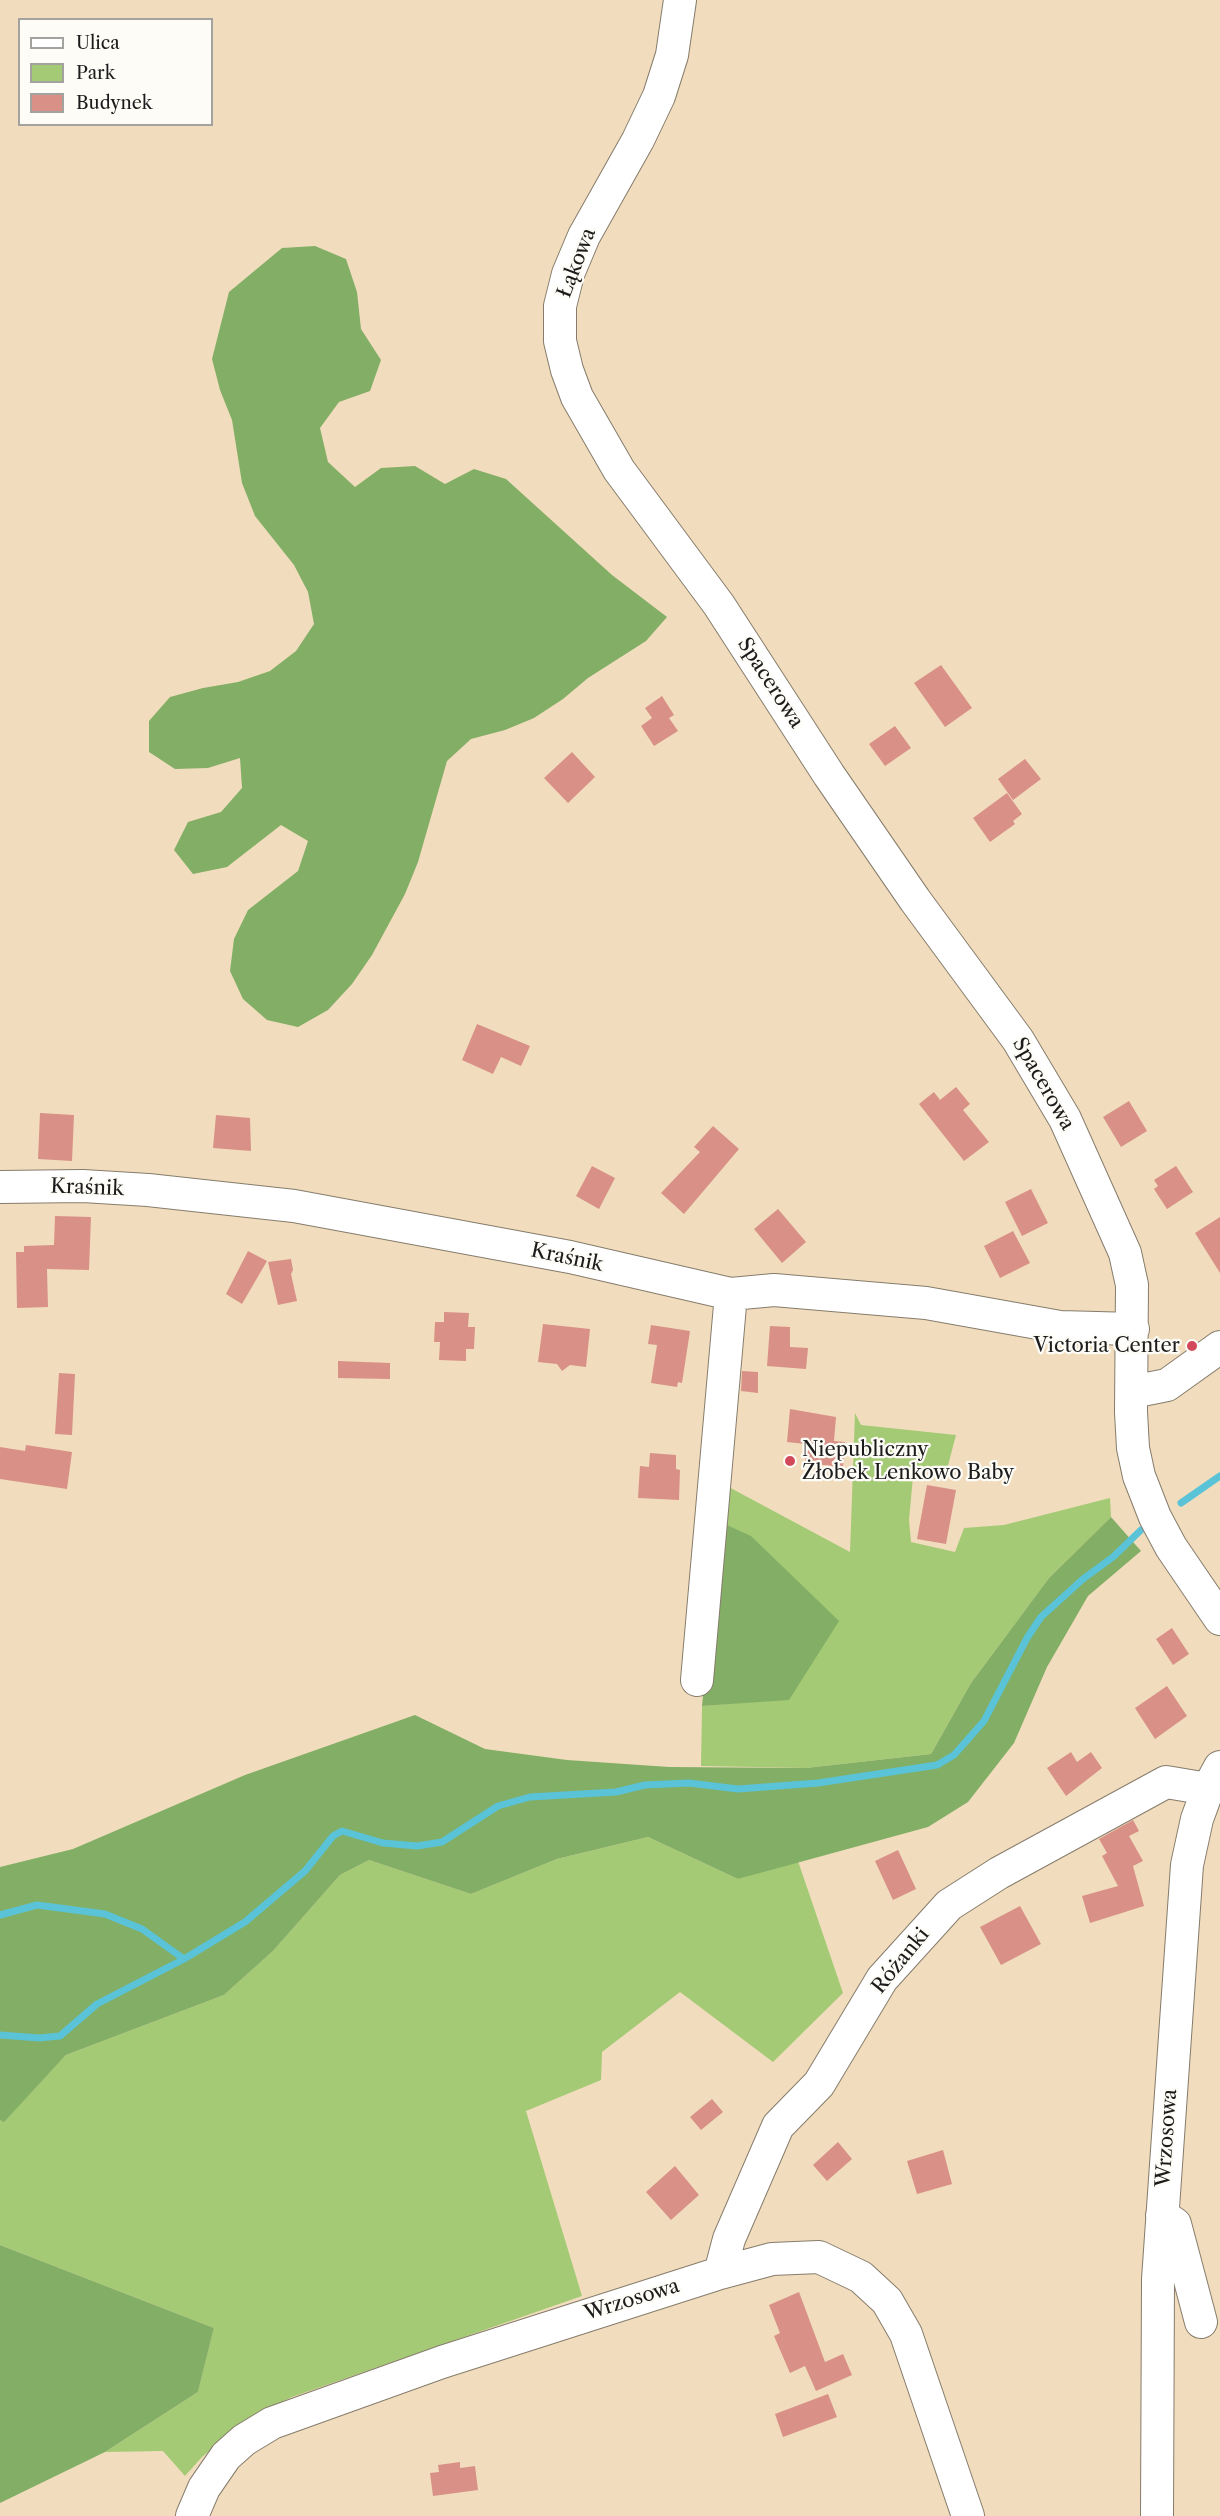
<!DOCTYPE html>
<html>
<head>
<meta charset="utf-8">
<style>
	body { margin:0 }
	#map { position:relative; width:1220px; height:2516px; overflow:hidden; background:#f1ddbd; font-family:"Libre Caslon Text",serif }
	canvas { display:block }
	.legend { position:absolute; left:18px; top:18px; width:195px; height:108px; box-sizing:border-box; background:#fdfcf7; border:2px solid #a3a29f; margin:0; padding:8px 10px; list-style:none; font-size:18px; color:#1c1c1c }
	.legend li { display:flex; align-items:center; gap:12px; height:30px }
	.legend b { width:30px; border:2px solid #a3a29f }
</style>
</head>
<body>
<div id="map">
<canvas width="1220" height="2516"></canvas>
<ul class="legend">
<li><b style="height:8px;background:#fff"></b>Ulica</li>
<li><b style="height:16px;background:#a4ca75"></b>Park</li>
<li><b style="height:16px;background:#d99086"></b>Budynek</li>
</ul>
</div>
<script>
const ctx = document.querySelector('canvas').getContext('2d');
ctx.lineJoin = 'round';
function fill(path, color) { ctx.fillStyle = color; ctx.fill(path, 'evenodd'); }
const poly = rows => new Path2D(rows.map(r => 'M' + r).join(''));
function trace(path, color, width, dash) { ctx.strokeStyle = color; ctx.lineWidth = width; ctx.lineCap = dash ? 'butt' : 'round'; ctx.setLineDash(dash || []); ctx.stroke(path); }
function drawText(font, color, halo, rows, align = 'center') {
  ctx.font = font + ' "Libre Caslon Text",serif'; ctx.lineWidth = 4.5; ctx.setLineDash([]); ctx.textBaseline = 'middle'; ctx.strokeStyle = halo; ctx.fillStyle = color; for (const [text, x, y, turn = 0] of rows) {
    ctx.save(); ctx.translate(x, y); ctx.rotate((+turn || 0) * Math.PI / 180); ctx.textAlign = isNaN(turn) ? turn : align; if (halo) ctx.strokeText(text, 0, 0); ctx.fillText(text, 0, 0); ctx.restore();
  }
}
fill(poly([
	[855,1413,861,1425,956,1435,946,1473,914,1466,909,1520,911,1542,955,1552,964,1528,1004,1525,1110,1498,1111,1517,1049,1578,971,1683,931,1754,806,1768,701,1766,702,1706,789,1699,720,1522,725,1485,850,1552],
	[648,1837,738,1879,798,1861,843,1993,773,2062,680,1992,602,2052,601,2080,526,2111,582,2296,292,2397,250,2417,202,2457,185,2476,163,2451,105,2452,198,2392,214,2328,0,2245,0,2120,4,2121,66,2055,224,1995,273,1951,340,1875,369,1860,471,1894,557,1859]
]), '#a4ca75');
fill(poly([
	[315,246,346,259,357,292,361,329,381,360,370,391,339,402,320,428,328,462,355,487,381,468,415,466,445,484,474,469,506,479,612,575,667,617,646,641,588,678,563,699,534,718,505,730,471,739,447,761,418,862,405,894,372,955,352,984,328,1010,298,1027,267,1020,243,999,230,971,234,939,248,910,298,871,308,841,281,825,227,867,193,874,174,850,188,822,221,812,242,788,240,758,208,768,175,769,149,752,149,721,170,697,203,688,238,682,270,671,296,651,314,624,308,592,294,565,255,516,242,483,232,420,220,390,212,359,229,292,282,248],
	[1111,1517,1141,1551,1088,1596,1047,1667,1014,1743,968,1802,928,1827,738,1879,648,1837,557,1859,471,1894,369,1860,340,1875,273,1951,224,1995,66,2055,4,2122,0,2120,0,1867,73,1849,245,1775,415,1715,485,1749,567,1760,669,1767,806,1768,931,1754,971,1683,1049,1578],
	[720,1522,751,1536,839,1621,789,1700,702,1706],
	[0,2245,214,2328,198,2392,105,2452,0,2503]
]), '#83ae66');
trace(poly([
	[1181,1503,1220,1476],
	[0,1915,37,1905,105,1914,142,1929,184,1959],
	[0,2035,39,2038,60,2036,97,2004,184,1959,245,1922,305,1871,333,1836,342,1831,383,1843,417,1846,442,1842,498,1806,530,1797,616,1792,645,1785,689,1783,738,1789,818,1783,937,1765,954,1755,984,1721,1027,1638,1041,1617,1083,1579,1113,1557,1141,1530]
]), '#5bc3d7', 7);
fill(poly([
	[941,665,972,708,945,727,914,683],
	[662,696,674,715,669,718,678,731,654,746,641,726,652,718,645,708],
	[895,726,911,748,885,766,869,744],
	[572,752,595,777,568,803,544,778],
	[1025,759,1041,779,1013,800,998,779],
	[1007,793,1022,814,1013,821,1015,824,990,842,973,818],
	[477,1024,530,1046,521,1066,501,1057,493,1074,462,1060],
	[956,1087,970,1104,963,1110,989,1142,964,1161,919,1104,934,1092,940,1100],
	[1129,1101,1147,1131,1121,1147,1103,1117],
	[40,1113,74,1115,72,1161,38,1159],
	[216,1115,250,1118,251,1151,213,1148],
	[713,1126,739,1149,684,1214,661,1193,700,1152,694,1147],
	[592,1166,615,1178,599,1209,576,1196],
	[1176,1166,1193,1192,1167,1209,1154,1189,1158,1186,1154,1180],
	[1031,1189,1048,1223,1022,1236,1005,1202],
	[778,1209,806,1242,782,1263,754,1229],
	[55,1216,91,1217,89,1270,47,1269,48,1307,17,1308,16,1252,24,1252,24,1246,54,1245],
	[1220,1217,1220,1273,1195,1233],
	[1013,1231,1030,1263,1000,1278,984,1246],
	[248,1251,267,1261,242,1304,226,1294],
	[291,1259,293,1270,291,1274,297,1301,278,1305,268,1262],
	[444,1312,469,1313,468,1327,475,1327,474,1349,466,1349,466,1361,439,1360,440,1342,434,1342,435,1322,444,1322],
	[543,1324,590,1329,586,1367,570,1365,562,1371,557,1364,538,1362],
	[651,1325,690,1331,682,1383,678,1382,677,1387,651,1383,657,1345,648,1344],
	[770,1326,790,1327,790,1347,808,1348,806,1369,767,1366],
	[338,1361,390,1363,390,1379,338,1378],
	[742,1371,758,1372,758,1393,741,1391],
	[59,1373,75,1374,72,1435,55,1434],
	[790,1409,836,1417,834,1441,845,1442,843,1467,805,1463,806,1444,787,1442],
	[26,1445,72,1452,67,1489,0,1479,0,1447,25,1451],
	[650,1453,676,1455,676,1469,680,1470,679,1500,638,1498,640,1466,649,1467],
	[927,1485,956,1490,946,1544,917,1539],
	[1172,1628,1189,1654,1173,1665,1156,1639],
	[1167,1686,1187,1716,1155,1739,1135,1708],
	[1071,1752,1077,1762,1091,1752,1102,1768,1066,1796,1047,1768],
	[1133,1820,1139,1831,1129,1836,1143,1861,1133,1866,1144,1906,1090,1923,1082,1896,1118,1886,1102,1856,1107,1853,1099,1839],
	[898,1850,916,1889,893,1900,875,1861],
	[1020,1906,1041,1944,1001,1965,980,1927],
	[712,2099,723,2112,701,2130,690,2117],
	[838,2142,852,2159,827,2181,813,2165],
	[943,2150,952,2184,917,2194,907,2161],
	[675,2166,699,2195,671,2220,646,2192],
	[799,2292,825,2362,843,2354,852,2375,816,2391,805,2366,790,2373,774,2336,780,2333,769,2305],
	[828,2394,837,2417,783,2437,775,2414],
	[460,2462,460,2468,475,2466,478,2490,433,2496,430,2473,439,2472,438,2465]
]), '#d99086');
const minor = poly([
	[680,0,672,55,659,96,638,140,584,236,568,274,560,306,560,341,567,370,577,397,619,470,719,605,829,775,915,900,1018,1040,1065,1119,1125,1253,1132,1285,1131,1412,1133,1448,1139,1476,1155,1517,1171,1547,1220,1619],
	[0,1187,83,1186,148,1190,294,1206,570,1257,731,1294,774,1290,926,1303,1060,1327,1133,1329],
	[1132,1392,1167,1385,1220,1347],
	[697,1680,731,1294],
	[1162,2215,1175,2224,1201,2322],
	[720,2273,729,2239,778,2126,819,2084,882,1979,949,1905,999,1873,1166,1782,1208,1789],
	[192,2516,204,2488,226,2456,244,2440,272,2423,442,2362,720,2273,772,2259,819,2257,861,2277,887,2301,906,2334,968,2516],
	[1157,2516,1158,2279,1187,1865,1197,1819,1208,1789,1220,1767]
]);
trace(minor, '#867c6c', 34);
trace(minor, '#fff', 32);
for (const [x, y, r, color] of [
	[1192,1346,6,"#d1495b"],
	[790,1461,6,"#d1495b"]
]) { const dot = new Path2D(); dot.arc(x, y, r, 0, 2 * Math.PI); ctx.fillStyle = color; ctx.fill(dot); trace(dot, '#fdfcf7', 2); }
drawText('20px', '#1c1c1c', '#fdfcf7', [
	["Łąkowa",577,263,-69],
	["Spacerowa",770,683,57],
	["Spacerowa",1043,1084,60],
	["Kraśnik",87,1188,2],
	["Kraśnik",567,1258,12],
	["Różanki",901,1961,-51],
	["Wrzosowa",1167,2138,-86],
	["Wrzosowa",632,2300,-17]
]);
drawText('20px', '#1c1c1c', '#fdfcf7', [
	["Victoria Center",1180,1346],
	["Niepubliczny",802,1450,"left"],
	["Żłobek Lenkowo Baby",802,1473,"left"]
], 'right');
</script>
</body>
</html>
